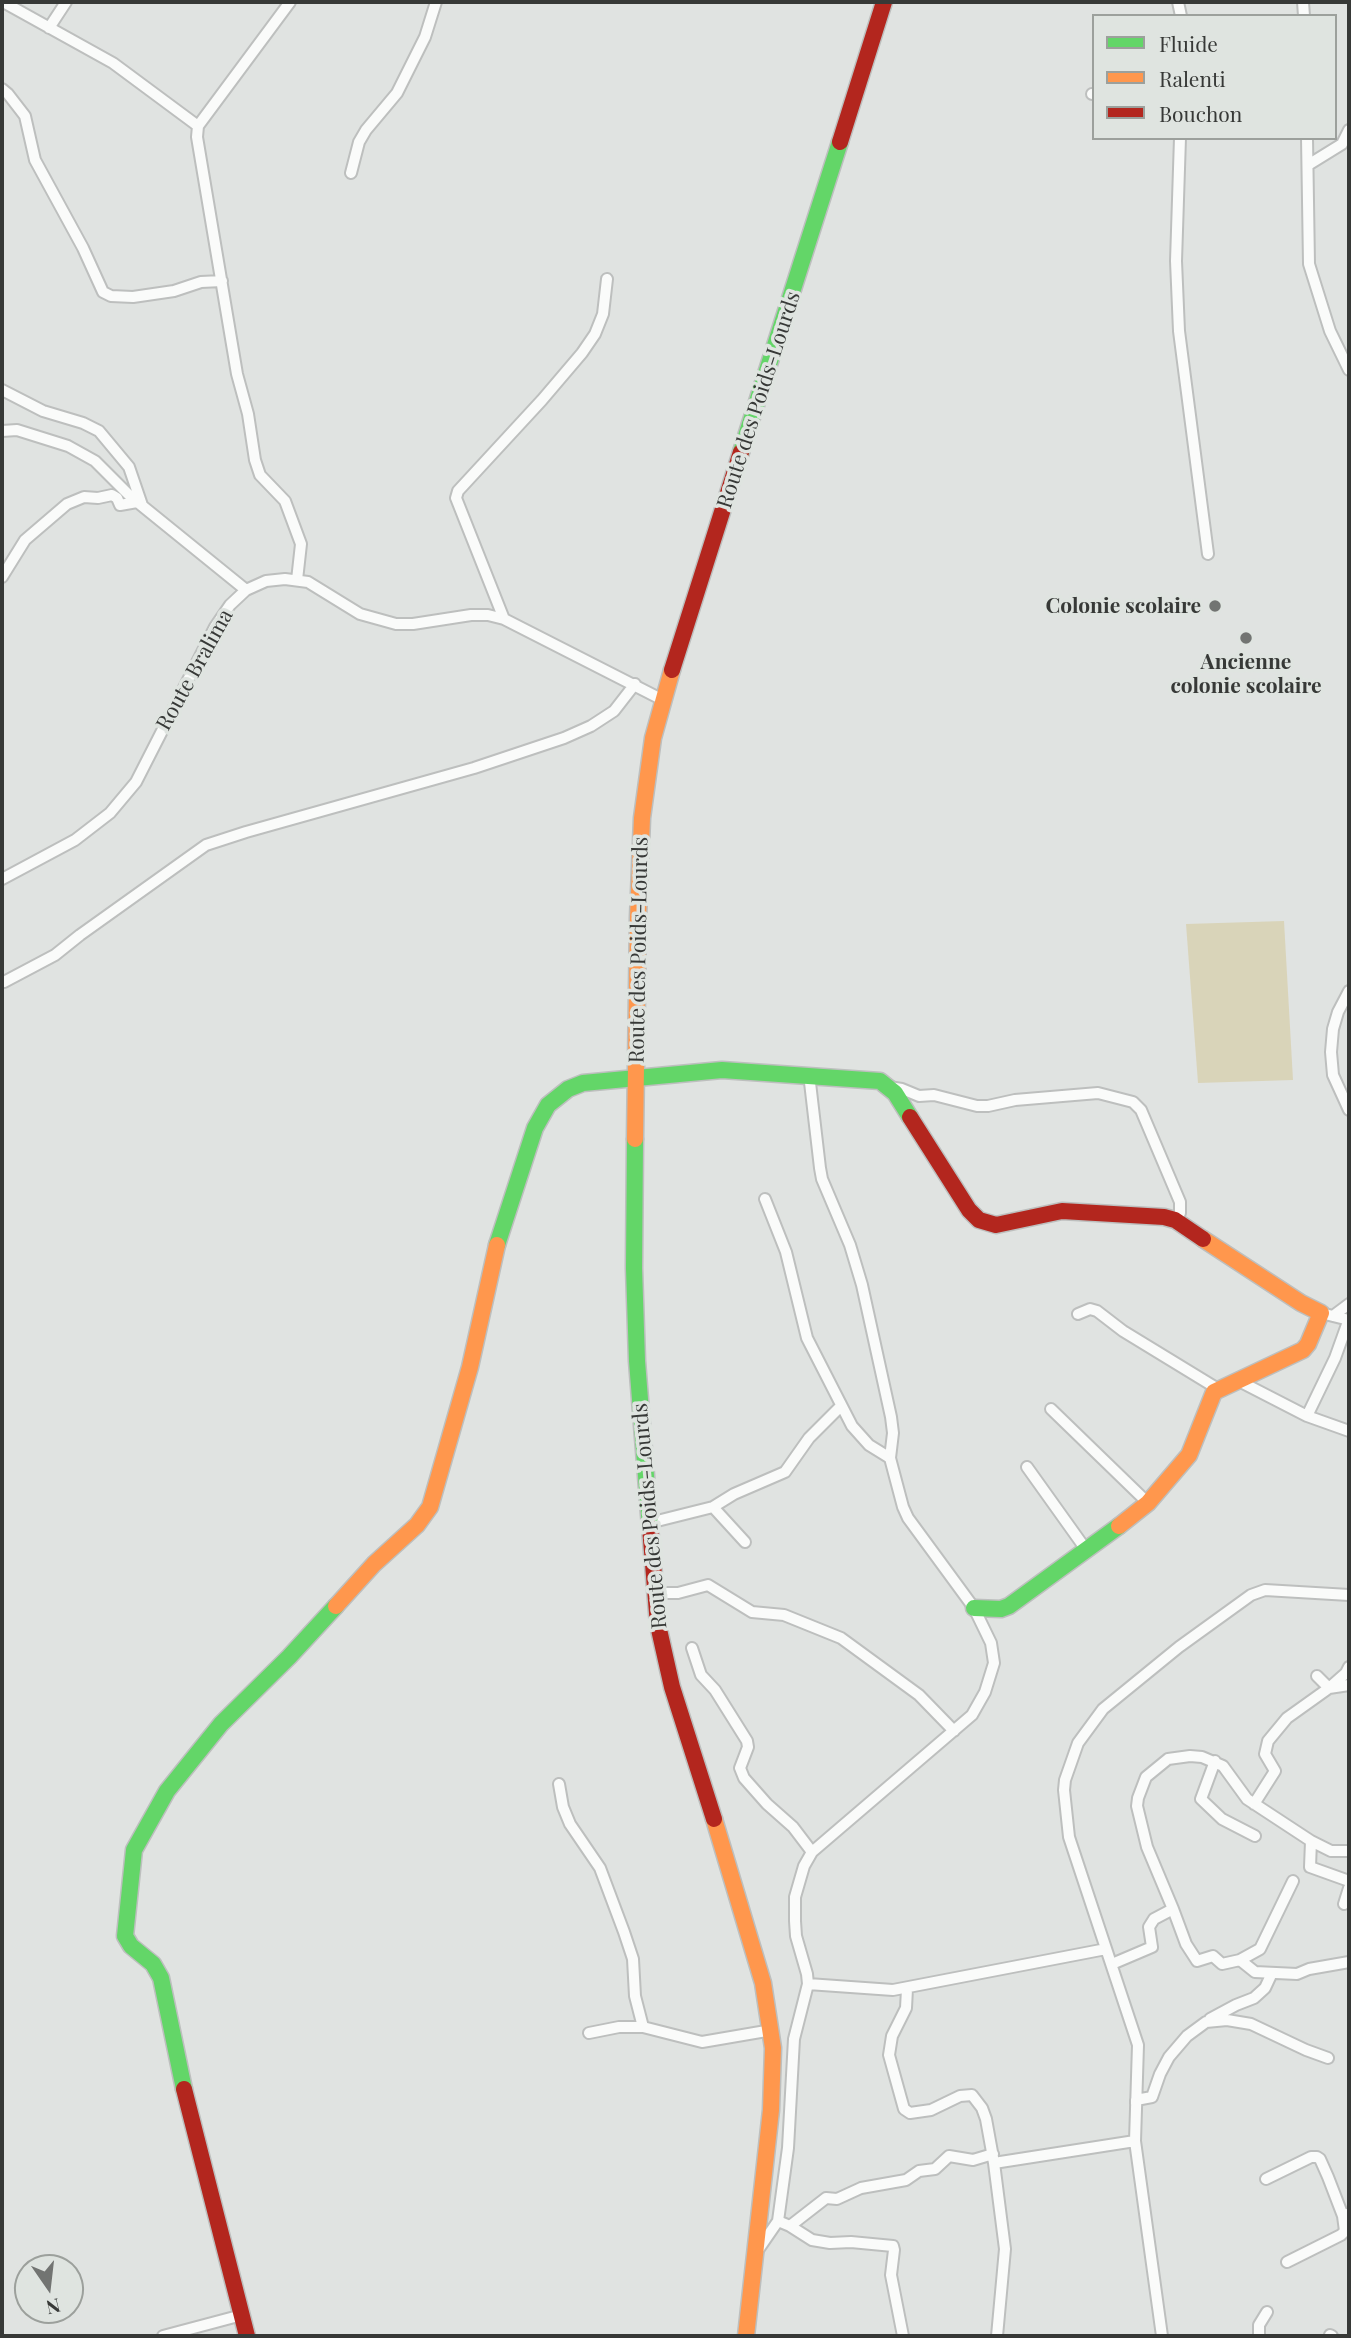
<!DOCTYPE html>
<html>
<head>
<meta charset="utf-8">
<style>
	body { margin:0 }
	#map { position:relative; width:1351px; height:2338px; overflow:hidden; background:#e0e3e1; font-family:"Playfair Display",serif }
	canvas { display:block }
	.frame { position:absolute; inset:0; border:4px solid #373937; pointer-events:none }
	.legend { position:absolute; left:1092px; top:14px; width:245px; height:126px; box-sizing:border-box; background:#dfe4e0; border:2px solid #9ca09c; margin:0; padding:9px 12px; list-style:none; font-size:21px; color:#373937 }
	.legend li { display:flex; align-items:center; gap:14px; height:35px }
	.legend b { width:35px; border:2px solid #9ca09c }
	.north { position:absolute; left:14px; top:2254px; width:70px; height:70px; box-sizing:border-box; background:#dfe4e0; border:2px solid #9ca09c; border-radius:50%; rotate:166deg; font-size:19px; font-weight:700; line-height:28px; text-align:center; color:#373937 }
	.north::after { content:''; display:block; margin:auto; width:24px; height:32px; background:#727472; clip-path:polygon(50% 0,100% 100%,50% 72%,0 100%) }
</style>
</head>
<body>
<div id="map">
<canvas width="1351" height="2338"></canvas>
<div class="frame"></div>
<ul class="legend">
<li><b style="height:9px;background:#63d668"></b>Fluide</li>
<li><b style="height:9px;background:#ff974d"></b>Ralenti</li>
<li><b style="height:9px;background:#b3261e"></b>Bouchon</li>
</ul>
<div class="north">N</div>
</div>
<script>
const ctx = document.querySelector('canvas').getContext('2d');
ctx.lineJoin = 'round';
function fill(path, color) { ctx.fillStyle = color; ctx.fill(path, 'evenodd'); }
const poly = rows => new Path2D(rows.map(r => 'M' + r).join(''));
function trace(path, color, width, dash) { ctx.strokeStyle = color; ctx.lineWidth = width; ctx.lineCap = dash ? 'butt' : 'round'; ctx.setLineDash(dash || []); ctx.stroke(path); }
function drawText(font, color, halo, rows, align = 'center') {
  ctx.font = font + ' "Playfair Display",serif'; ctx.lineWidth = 7; ctx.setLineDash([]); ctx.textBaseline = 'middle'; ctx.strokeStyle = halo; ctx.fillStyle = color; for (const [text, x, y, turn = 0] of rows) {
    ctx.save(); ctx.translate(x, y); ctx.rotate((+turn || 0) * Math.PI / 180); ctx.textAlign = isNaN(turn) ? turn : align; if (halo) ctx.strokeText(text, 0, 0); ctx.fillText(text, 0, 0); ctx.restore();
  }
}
fill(poly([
	[1284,921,1293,1080,1198,1083,1186,924]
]), '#d9d4b9');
const street = poly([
	[3,2,113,63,198,126],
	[290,2,198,126,197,137,237,374,248,414,255,460,260,475,285,501,301,544,297,580],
	[1178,2,1181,16],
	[1303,2,1304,16],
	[49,28,66,2],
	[2,89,8,94,25,116,35,160,83,248,103,292,111,296,133,297,174,291,201,282,222,281],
	[1092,94,1094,94],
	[1180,138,1176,261,1179,331,1208,554],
	[1307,138,1309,264,1330,331,1349,370],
	[1308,165,1342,144,1349,130],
	[351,173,359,142,366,130,397,93,425,37,436,2],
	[2,390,43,411,83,423,99,431,129,467,142,505],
	[2,431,17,430,68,446,95,461,130,496,246,590],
	[2,577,25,540,67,504,84,497,98,498,112,495,117,498,120,505,137,502],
	[504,619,456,498,458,491,542,400,582,353,595,334,603,314,607,279],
	[2,879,75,840,110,813,136,782,215,627,230,605,246,590,266,581,285,579,308,582,360,614,396,624,413,624,471,615,488,615,504,619,663,700],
	[4,982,55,955,80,935,206,845,246,832,474,768,564,738,591,726,614,711,635,684],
	[1349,991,1338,1012,1333,1029,1331,1052,1333,1075,1349,1110],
	[889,1087,902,1089,919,1096,934,1095,977,1106,988,1106,1015,1100,1098,1093,1133,1102,1141,1110,1180,1202,1180,1213,1175,1220],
	[765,1199,786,1252,807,1338,852,1426,869,1445,890,1458],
	[1321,1313,1349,1320],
	[1078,1314,1090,1309,1097,1311,1123,1331,1218,1389],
	[1333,1316,1349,1304],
	[1237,1380,1307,1416,1349,1431],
	[1051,1409,1148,1503],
	[1307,1416,1335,1358,1349,1319],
	[1027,1467,1087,1551],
	[713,1507,734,1494,785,1472,809,1438,841,1406],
	[649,1523,713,1507,745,1542],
	[654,1593,678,1593,708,1585,752,1612,784,1615,841,1638,919,1695,954,1731],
	[692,1648,701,1675,715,1690,747,1741,748,1747,740,1768,744,1778,767,1804,793,1827,812,1852],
	[1317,1676,1329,1688,1349,1685],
	[1215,1761,1201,1799,1222,1819,1255,1836],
	[559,1784,563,1807,570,1824,600,1868,624,1932,633,1959,635,1996,643,2027],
	[1254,1804,1275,1771,1265,1754,1268,1741,1287,1718,1329,1688,1346,1673,1349,1667],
	[1311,1841,1331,1851,1349,1851],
	[1344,1904,1349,1888],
	[1173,1909,1186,1944,1197,1961,1213,1956,1222,1964,1240,1960,1255,1972,1297,1974,1309,1969,1349,1962],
	[1240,1960,1260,1949,1293,1881],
	[1112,1964,1152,1947,1149,1927,1154,1919,1173,1909,1147,1847,1137,1806,1138,1798,1146,1777,1168,1759,1190,1756,1202,1757,1223,1766,1247,1799,1311,1841,1310,1867,1349,1881],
	[808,1984,893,1990,1106,1949],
	[907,1989,906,2008,892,2036,889,2055,904,2109,910,2113,931,2110,960,2096,972,2095,982,2108,986,2119,994,2163],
	[1210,2019,1236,2005,1254,1998,1265,1988,1272,1973],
	[589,2033,619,2027,643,2027,702,2042,772,2030],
	[1136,2104,1136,2100,1152,2097,1160,2074,1169,2057,1187,2036,1206,2022,1227,2020,1251,2024,1306,2050,1328,2058],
	[1266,2179,1311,2157,1317,2157,1320,2159,1328,2177,1343,2216],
	[778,2221,790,2226,826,2198,837,2199,861,2188,906,2180,919,2171,935,2169,949,2156,973,2160,993,2154],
	[790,2226,812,2240,830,2243,851,2242,893,2246,894,2250,891,2275,903,2336],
	[758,2250,778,2221,788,2148,794,2039,808,1984,807,1974,796,1936,795,1921,795,1897,804,1866,812,1852,972,1715,985,1692,994,1663,991,1643,974,1608,908,1518,903,1507,890,1458,893,1433,891,1417,862,1285,850,1245,822,1179,820,1168,809,1074],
	[1287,2262,1341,2235,1345,2231,1343,2216,1347,2214],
	[1330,2335,1332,2336],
	[163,2336,242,2315],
	[997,2336,1005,2249,994,2163,1135,2141],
	[1162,2336,1135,2141,1138,2045,1069,1837,1064,1790,1065,1780,1078,1743,1103,1709,1179,1647,1251,1595,1265,1590,1349,1595],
	[1259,2336,1259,2325,1267,2312]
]);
const fast = poly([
	[741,452,840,142],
	[635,1139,634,1268,637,1361,650,1527],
	[497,1245,535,1128,548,1105,568,1089,583,1083,722,1070,880,1081,895,1093,910,1117],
	[974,1608,1001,1609,1009,1606,1119,1526],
	[184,2089,161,1978,153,1964,131,1946,125,1936,134,1850,167,1791,221,1724,289,1657,336,1606]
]);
const slow = poly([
	[635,1139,638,918,642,818,653,738,672,670],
	[1119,1526,1148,1503,1189,1455,1214,1392,1303,1350,1308,1344,1321,1313,1301,1303,1203,1239],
	[336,1606,374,1564,417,1525,430,1507,470,1367,497,1245],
	[714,1819,763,1983,773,2048,771,2110,746,2336]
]);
const jam = poly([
	[840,142,884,2],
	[672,670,741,452],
	[910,1117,969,1210,979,1220,996,1225,1062,1211,1164,1217,1175,1220,1203,1239],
	[650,1527,658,1625,672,1687,714,1819],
	[184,2089,247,2336]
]);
trace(street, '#bdbfbe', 14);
trace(fast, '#bdbfbe', 19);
trace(slow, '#bdbfbe', 19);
trace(jam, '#bdbfbe', 19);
trace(street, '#fafbfa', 10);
trace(fast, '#63d668', 16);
trace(slow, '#ff974d', 16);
trace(jam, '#b3261e', 16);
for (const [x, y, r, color] of [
	[1215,606,7,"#727472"],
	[1246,638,7,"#727472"]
]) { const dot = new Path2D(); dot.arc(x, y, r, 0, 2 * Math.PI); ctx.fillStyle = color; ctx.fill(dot); trace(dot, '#dfe4e0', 2.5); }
drawText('21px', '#373937', '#dfe4e0', [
	["Route des Poids-Lourds",759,400,-72],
	["Route Bralima",195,670,-61],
	["Route des Poids-Lourds",639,950,-89],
	["Route des Poids-Lourds",650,1516,-95]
]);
drawText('bold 21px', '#373937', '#dfe4e0', [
	["Colonie scolaire",1201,606],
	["Ancienne",1246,662,"center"],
	["colonie scolaire",1246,686,"center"]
], 'right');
</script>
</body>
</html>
